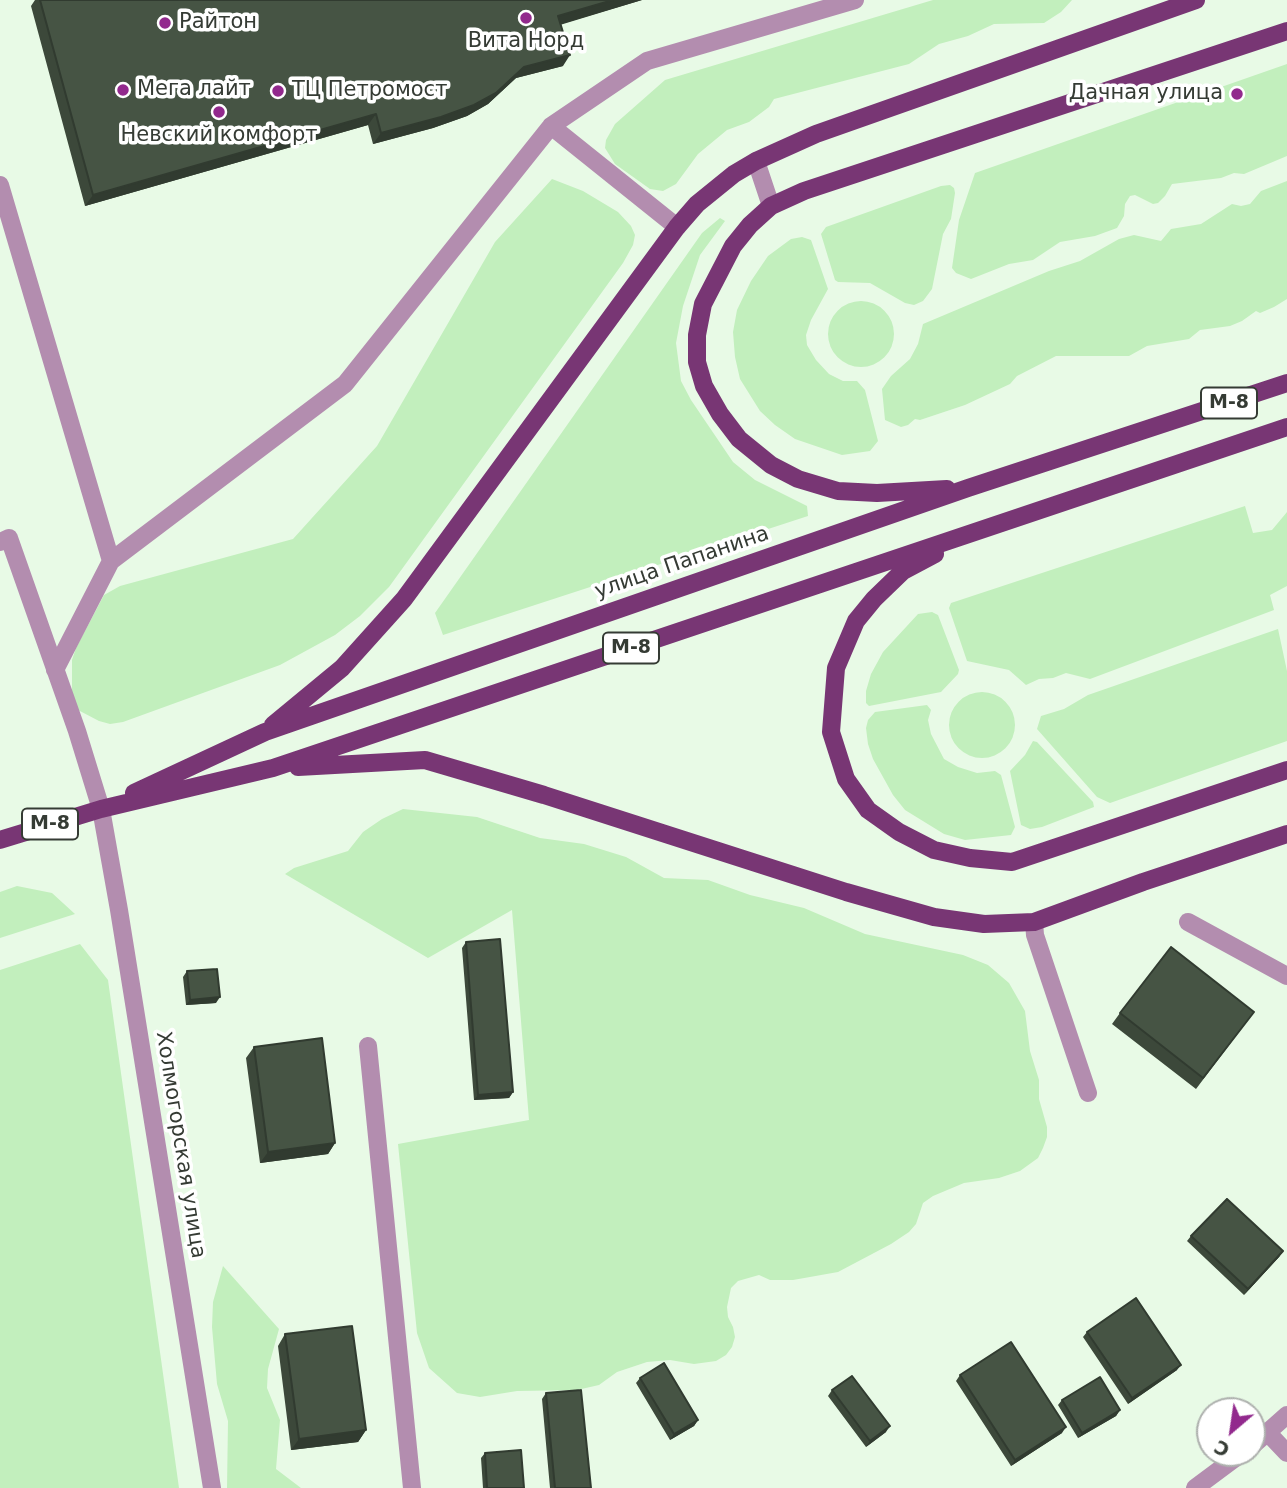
<!DOCTYPE html>
<html>
<head>
<meta charset="utf-8">
<style>
	body { margin:0 }
	#map { position:relative; width:1287px; height:1488px; overflow:hidden; background:#e8fae6; font-family:"DejaVu Sans",sans-serif }
	canvas { display:block }
	.north { position:absolute; left:1196px; top:1397px; width:70px; height:70px; box-sizing:border-box; background:#fff; border:2px solid #aeb1ae; border-radius:50%; rotate:209deg; font-size:19px; font-weight:700; line-height:28px; text-align:center; color:#353b34 }
	.north::after { content:''; display:block; margin:auto; width:24px; height:32px; background:#92298d; clip-path:polygon(50% 0,100% 100%,50% 72%,0 100%) }
</style>
</head>
<body>
<div id="map">
<canvas width="1287" height="1488"></canvas>
<div class="north">С</div>
</div>
<script>
const ctx = document.querySelector('canvas').getContext('2d');
ctx.lineJoin = 'round';
function fill(path, color) { ctx.fillStyle = color; ctx.fill(path, 'evenodd'); }
const poly = rows => new Path2D(rows.map(r => 'M' + r).join(''));
function trace(path, color, width, dash) { ctx.strokeStyle = color; ctx.lineWidth = width; ctx.lineCap = dash ? 'butt' : 'round'; ctx.setLineDash(dash || []); ctx.stroke(path); }
function drawText(font, color, halo, rows, align = 'center') {
  ctx.font = font + ' "DejaVu Sans",sans-serif'; ctx.lineWidth = 7; ctx.setLineDash([]); ctx.textBaseline = 'middle'; ctx.strokeStyle = halo; ctx.fillStyle = color; for (const [text, x, y, turn = 0] of rows) {
    ctx.save(); ctx.translate(x, y); ctx.rotate((+turn || 0) * Math.PI / 180); ctx.textAlign = isNaN(turn) ? turn : align; if (halo) ctx.strokeText(text, 0, 0); ctx.fillText(text, 0, 0); ctx.restore();
  }
}
fill(poly([
	[933,0,1072,0,1061,12,1044,23,994,24,968,36,939,44,909,64,774,99,769,107,749,122,727,130,698,154,676,184,663,191,650,189,615,164,605,148,606,140,615,124,665,80],
	[1287,64,1287,156,1244,174,1234,173,1221,178,1172,184,1165,196,1158,203,1153,204,1135,195,1130,196,1125,204,1124,216,1117,228,1095,236,1060,242,1033,260,1009,264,971,279,956,273,952,268,959,220,975,173],
	[552,179,583,191,618,212,631,226,635,235,633,245,623,263,389,587,360,616,335,635,280,665,123,722,110,724,99,721,78,710,72,698,72,660,76,648,104,595,120,586,293,539,377,446,495,242],
	[1287,181,1287,299,1274,307,1260,313,1256,311,1242,321,1230,326,1200,330,1189,339,1147,346,1129,356,1056,356,1017,376,1010,384,965,405,920,420,915,419,908,425,901,427,885,420,882,389,891,376,910,359,918,344,923,324,1049,271,1080,261,1119,239,1134,235,1161,241,1171,229,1201,224,1232,204,1241,206,1250,204,1261,191],
	[950,185,954,188,955,193,951,219,943,234,932,289,923,301,914,305,905,303,870,283,838,282,835,280,821,234,826,227,941,186],
	[720,218,725,221,700,255,683,306,676,343,681,381,691,400,733,462,755,480,807,506,808,516,443,635,435,613,702,233],
	[802,237,811,240,828,289,811,320,806,335,807,345,816,360,829,374,843,381,857,381,865,390,878,441,870,451,842,455,795,439,775,425,760,411,740,379,735,357,733,332,737,310,751,281,768,256,791,239],
	'828 334a33 33 0 1 1 66 0a33 33 0 1 1-66 0Z',
	[1245,506,1253,533,1272,530,1287,512,1287,586,1270,595,1274,610,1090,679,1066,673,1053,678,1039,679,1026,685,1009,670,967,661,949,608,951,603],
	[932,612,938,615,959,670,958,674,941,692,869,706,866,703,866,691,871,674,883,652,918,614],
	[1278,629,1287,671,1287,741,1110,803,1097,797,1037,729,1041,716,1064,709,1088,695],
	'949 725a33 33 0 1 1 66 0a33 33 0 1 1-66 0Z',
	[927,705,931,710,928,720,931,734,944,759,958,767,977,773,995,771,1001,775,1015,827,1011,835,965,840,944,834,905,810,893,795,873,759,868,744,866,728,868,720,875,712],
	[1033,741,1037,742,1093,802,1094,807,1042,827,1030,829,1021,825,1010,771,1025,755],
	[403,809,477,817,540,838,584,844,626,857,664,878,708,880,750,895,804,908,865,934,963,955,988,965,1009,983,1025,1011,1030,1051,1039,1080,1039,1099,1047,1127,1047,1137,1043,1148,1038,1158,1020,1171,999,1178,964,1183,933,1196,923,1203,916,1224,909,1232,891,1244,838,1272,793,1280,770,1280,759,1275,738,1281,731,1288,727,1307,728,1317,733,1327,735,1337,732,1347,726,1355,716,1361,694,1364,670,1360,647,1362,617,1372,599,1385,577,1390,517,1391,480,1397,457,1393,429,1368,417,1333,398,1144,529,1120,512,910,428,958,285,874,294,868,348,851,363,832,382,819],
	[17,886,52,893,75,914,0,938,0,892],
	[80,944,108,980,179,1488,0,1488,0,970],
	[223,1266,279,1329,268,1369,267,1388,280,1420,276,1469,301,1488,227,1488,228,1421,217,1384,212,1327,213,1302]
]), '#c2efbd');
trace(poly([
	[551,126,677,227],
	[756,161,771,206],
	[0,185,111,561,345,384,551,126,647,61,855,0],
	[0,542,9,538,77,731,101,809,119,910,212,1488],
	[55,670,111,561],
	[1034,922,1035,935,1088,1093],
	[1188,922,1287,976],
	[368,1046,412,1488],
	[1268,1433,1287,1453],
	[1252,1446,1287,1415],
	[1195,1488,1242,1453]
]), '#b38daf', 18);
trace(poly([
	[947,489,877,493,838,491,798,479,771,465,739,439,720,414,704,386,697,362,697,335,703,304,733,246,750,225,771,206,804,191,1287,31],
	[935,554,903,571,874,599,856,621,836,668,831,732,846,779,868,810,899,832,934,850,970,858,1012,862,1287,770],
	[273,725,342,668,404,599,677,227,697,204,734,174,756,161,816,134,1196,0],
	[298,767,425,760,544,795,846,892,934,917,984,924,1034,922,1143,882,1287,834],
	[134,793,265,732,968,488,1287,383],
	[0,840,101,809,273,768,1287,427]
]), '#783674', 18);
fill(poly([
	[35,0,642,0,561,24,563,66,516,78,488,104,467,116,433,128,373,144,368,125,85,206,31,6],
	[466,942,513,1092,509,1098,474,1100,462,948],
	[187,971,216,1003,186,1005,183,977],
	[1254,1012,1196,1089,1112,1024,1120,1013],
	[254,1047,335,1143,328,1154,260,1163,246,1058],
	[1191,1236,1283,1251,1279,1257,1244,1295,1187,1241],
	[1087,1332,1177,1370,1128,1404,1083,1337],
	[285,1334,366,1430,358,1442,291,1450,278,1346],
	[960,1375,1062,1433,1011,1466,956,1381],
	[640,1378,698,1420,694,1426,670,1440,636,1383],
	[832,1390,886,1432,866,1447,828,1396],
	[546,1393,591,1488,550,1488,542,1399],
	[1062,1400,1120,1410,1116,1416,1078,1438,1058,1405],
	[485,1453,524,1488,483,1488,481,1458]
]), '#3c483a');
fill(poly([
	[613,0,642,0,550,28,558,16],
	[570,55,563,66,516,78,488,104,467,116,433,128,373,144,381,133,524,67],
	[376,114,368,125,85,206,93,195],
	[220,997,216,1003,186,1005,190,1000],
	[513,1092,509,1098,474,1100,478,1095],
	[335,1143,328,1154,260,1163,268,1152],
	[1283,1251,1279,1257,1244,1295,1248,1289],
	[1181,1365,1177,1370,1128,1404,1132,1398],
	[1120,1410,1116,1416,1078,1438,1082,1433],
	[698,1420,694,1426,670,1440,674,1434],
	[890,1426,886,1432,866,1447,870,1441],
	[1066,1427,1062,1433,1011,1466,1015,1460],
	[366,1430,358,1442,291,1450,299,1439]
]), '#313b30');
const building = poly([
	[40,0,613,0,558,16,570,55,524,67,496,93,474,105,441,117,381,133,376,114,93,195,40,0],
	[500,939,513,1092,478,1095,466,942,500,939],
	[1171,947,1254,1012,1203,1078,1120,1013,1171,947],
	[217,969,220,997,190,1000,187,971,217,969],
	[322,1038,335,1143,268,1152,254,1047,322,1038],
	[1227,1199,1283,1251,1248,1289,1191,1236,1227,1199],
	[1136,1298,1181,1365,1132,1398,1087,1332,1136,1298],
	[352,1326,366,1430,299,1439,285,1334,352,1326],
	[1011,1342,1066,1427,1015,1460,960,1375,1011,1342],
	[664,1363,698,1420,674,1434,640,1378,664,1363],
	[852,1376,890,1426,870,1441,832,1390,852,1376],
	[1100,1377,1120,1410,1082,1433,1062,1400,1100,1377],
	[581,1390,591,1488,555,1488,546,1393,581,1390],
	[521,1450,524,1488,487,1488,485,1453,521,1450]
]);
fill(building, '#465444');
trace(building, '#313b30', 2);
for (const [x, y, r, color] of [
	[526,18,7,"#92298d"],
	[165,23,7,"#92298d"],
	[123,90,7,"#92298d"],
	[278,91,7,"#92298d"],
	[1237,94,7,"#92298d"],
	[219,112,7,"#92298d"]
]) { const dot = new Path2D(); dot.arc(x, y, r, 0, 2 * Math.PI); ctx.fillStyle = color; ctx.fill(dot); trace(dot, '#fff', 2.5); }
for (const [x, y, w] of [
	[1229,403,56],
	[631,648,56],
	[50,824,56]
]) { const box = new Path2D(); box.roundRect(x - w / 2, y - 15.5, w, 31, 5); ctx.fillStyle = '#fff'; ctx.fill(box); trace(box, '#353b34', 2); }
drawText('bold 19px', '#353b34', null, [
	["М-8",1229,403],
	["М-8",631,648],
	["М-8",50,824]
]);
drawText('21px', '#353b34', '#fff', [
	["Райтон",179,23],
	["Вита Норд",526,42,"center"],
	["Мега лайт",137,90],
	["ТЦ Петромост",292,91],
	["Дачная улица",1223,94,"right"],
	["Невский комфорт",219,136,"center"]
], 'left');
drawText('21px', '#353b34', '#fff', [
	["улица Папанина",682,563,-19],
	["Холмогорская улица",180,1145,81]
]);
</script>
</body>
</html>
